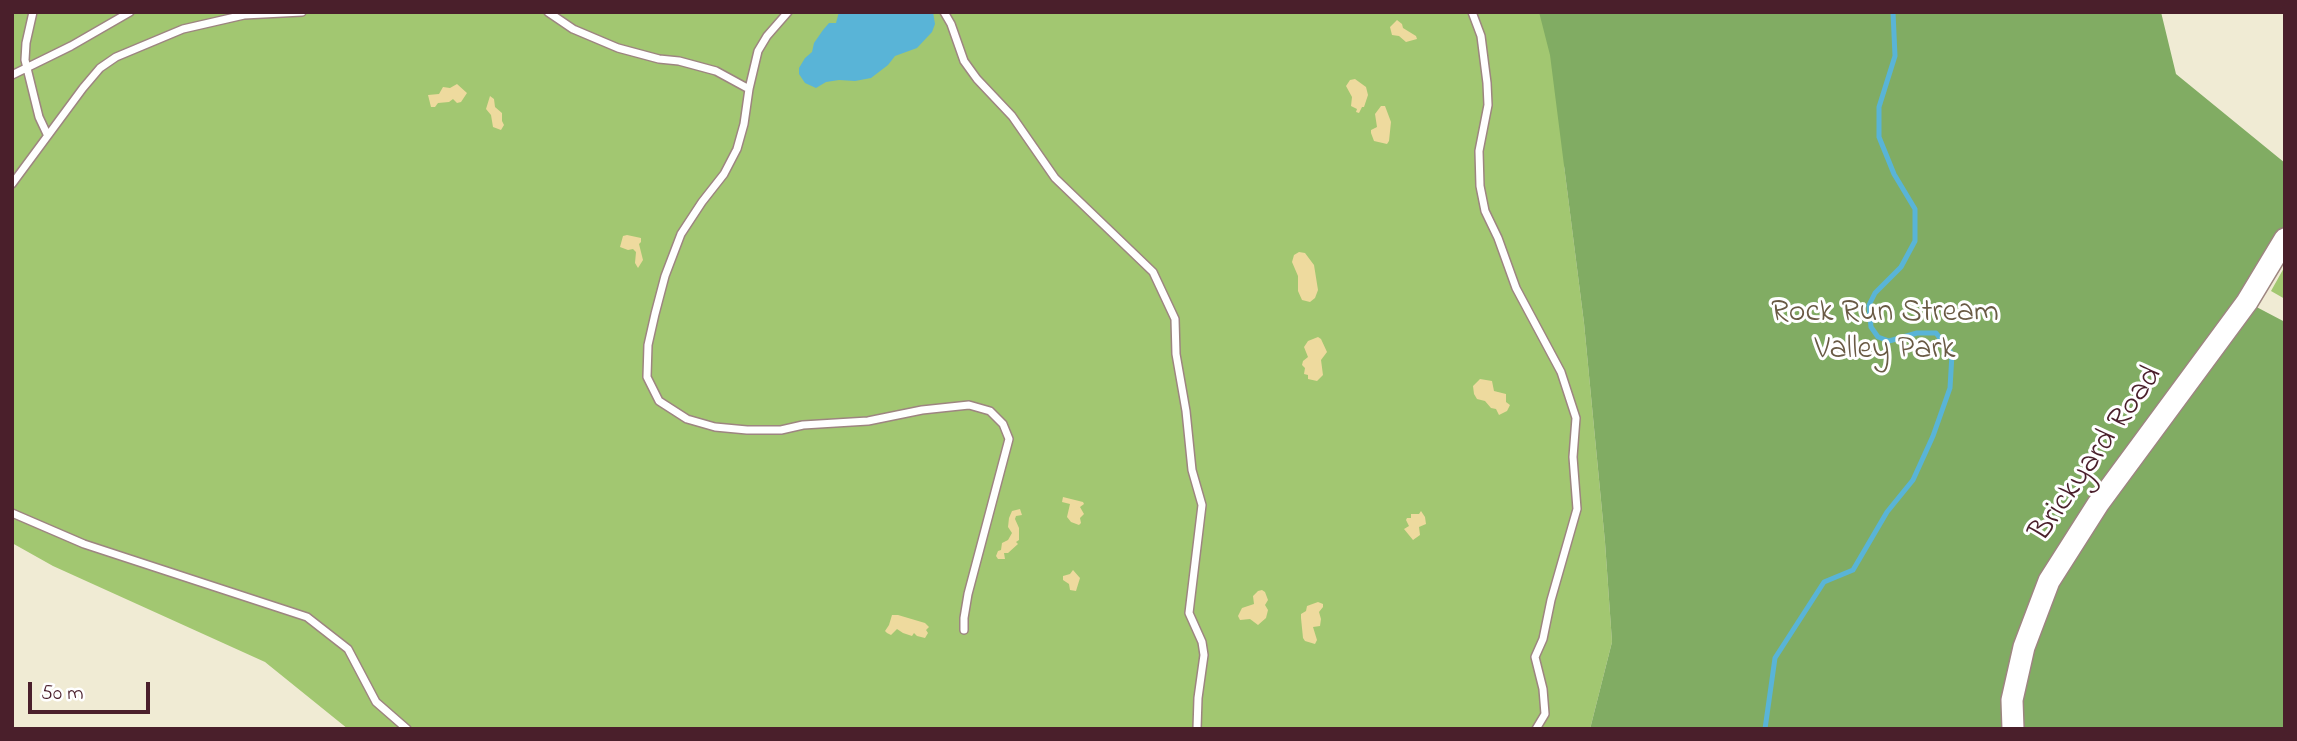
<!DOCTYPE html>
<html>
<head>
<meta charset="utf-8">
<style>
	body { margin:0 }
	#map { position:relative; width:2297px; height:741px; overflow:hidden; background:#f0ebd4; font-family:"Indie Flower",sans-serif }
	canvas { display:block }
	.frame { position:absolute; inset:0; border:14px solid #4a1f2b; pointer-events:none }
	.scale { position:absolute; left:28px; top:682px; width:122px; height:32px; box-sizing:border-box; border:4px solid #4a1f2b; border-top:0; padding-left:9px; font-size:21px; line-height:24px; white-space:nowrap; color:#4a1f2b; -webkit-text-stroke:5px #fff; paint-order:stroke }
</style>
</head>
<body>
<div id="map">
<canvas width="2297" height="741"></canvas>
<div class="frame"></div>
<div class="scale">50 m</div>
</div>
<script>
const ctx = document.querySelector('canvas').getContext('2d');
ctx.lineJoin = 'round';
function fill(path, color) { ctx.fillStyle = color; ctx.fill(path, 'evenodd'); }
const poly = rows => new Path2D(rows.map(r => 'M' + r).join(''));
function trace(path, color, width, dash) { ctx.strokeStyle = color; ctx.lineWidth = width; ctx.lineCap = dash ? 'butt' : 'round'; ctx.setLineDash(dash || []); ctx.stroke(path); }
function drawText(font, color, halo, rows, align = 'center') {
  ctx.font = font + ' "Indie Flower",sans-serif'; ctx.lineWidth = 6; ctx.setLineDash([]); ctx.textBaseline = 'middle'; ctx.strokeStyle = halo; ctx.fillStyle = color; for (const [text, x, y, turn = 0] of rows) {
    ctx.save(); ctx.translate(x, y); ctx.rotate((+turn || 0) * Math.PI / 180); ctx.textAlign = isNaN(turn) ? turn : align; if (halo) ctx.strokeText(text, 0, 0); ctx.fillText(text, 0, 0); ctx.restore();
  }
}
fill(poly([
	[12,12,1935,12,1673,452,1564,165,1584,323,1605,542,1612,642,1590,729,348,729,265,662,53,566,12,543],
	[2285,266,2285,299,2271,291]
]), '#a2c771');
fill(poly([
	[1539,12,2161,12,2176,74,2285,163,2285,239,2247,302,2285,322,2285,729,1590,729,1612,642,1605,542,1584,323,1550,55]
]), '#81ac63');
fill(poly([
	[1397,20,1402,24,1403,28,1416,36,1417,39,1406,42,1399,36,1392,35,1390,27],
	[1355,79,1366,87,1368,95,1364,107,1362,107,1359,113,1356,112,1357,109,1351,106,1352,97,1346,86,1350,80],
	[457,84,467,93,461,102,457,103,453,99,449,102,438,103,435,107,431,107,428,95,439,94,443,87,450,88],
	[490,96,494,99,495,107,502,113,502,121,504,125,501,130,493,127,491,115,486,109],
	[1381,106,1385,106,1391,122,1389,141,1387,144,1374,141,1371,133,1371,130,1377,127,1375,114],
	[627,235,641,238,641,242,639,244,643,260,638,268,635,263,636,252,633,249,628,250,620,247,623,236],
	[1299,252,1305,253,1314,265,1318,290,1315,298,1310,302,1302,300,1298,291,1298,276,1292,262,1294,255],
	[1318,337,1321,339,1327,352,1321,360,1323,375,1317,381,1308,379,1308,375,1304,374,1305,368,1302,365,1303,361,1308,357,1304,347,1308,341],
	[1480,379,1492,381,1494,391,1506,394,1506,402,1510,405,1507,411,1499,415,1496,409,1491,408,1485,401,1477,399,1474,394,1473,386],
	[1063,497,1083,502,1084,504,1080,507,1084,514,1080,518,1081,523,1079,525,1071,522,1067,517,1070,504,1062,502],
	[1020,509,1022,515,1016,516,1015,519,1019,528,1019,540,1016,542,1018,544,1008,553,1004,553,1005,559,998,559,996,556,998,551,1001,550,1002,543,1008,540,1012,533,1008,527,1009,518,1012,511],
	[1421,511,1425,517,1426,524,1419,527,1420,535,1413,540,1404,529,1409,526,1406,520,1407,518,1411,518,1411,514,1419,514],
	[1073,570,1080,578,1076,591,1070,590,1069,584,1063,580,1063,576,1070,574],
	[1262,590,1265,592,1268,600,1265,605,1268,610,1266,618,1258,625,1250,619,1240,620,1238,616,1242,608,1254,604,1253,596,1258,591],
	[1318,602,1323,604,1323,607,1319,612,1321,619,1320,626,1313,627,1317,640,1315,644,1305,641,1303,638,1301,618,1301,614,1306,611,1307,606],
	[892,615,898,615,925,623,929,627,926,630,928,633,925,638,917,636,914,633,912,636,903,633,897,629,891,635,887,633,885,631,889,625]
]), '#eeda9e');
fill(poly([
	[839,12,933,12,935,24,932,32,917,48,895,56,888,65,871,78,855,81,839,80,826,82,816,88,805,83,799,74,799,68,805,58,812,52,814,43,823,30,829,23,836,23]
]), '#59b4d7');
trace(poly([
	[1765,729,1775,658,1824,582,1853,570,1887,512,1913,480,1933,436,1950,388,1952,354,1936,333,1917,333,1889,341,1878,337,1871,327,1869,305,1875,293,1901,267,1915,241,1915,209,1894,174,1879,137,1879,107,1895,56,1893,12]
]), '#59b4d7', 5);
const lane = poly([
	[33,12,26,43,25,60,39,117,47,134],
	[548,12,573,29,618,48,659,59,679,61,716,71,749,89],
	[788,12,767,36,758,51,749,89,744,124,737,149,724,174,702,202,681,234,665,276,655,314,648,345,647,377,659,401,687,419,715,427,747,430,781,430,803,425,868,421,922,410,969,405,990,411,1003,424,1009,439,968,594,964,618,964,630],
	[944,12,951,24,964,61,977,79,1012,116,1055,178,1153,272,1175,319,1176,354,1186,411,1192,470,1202,505,1189,613,1202,642,1204,655,1198,698,1197,729],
	[1472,12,1481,36,1487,83,1488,105,1479,151,1480,186,1485,211,1498,238,1516,288,1561,372,1576,418,1573,457,1577,509,1551,600,1543,639,1535,657,1543,689,1545,714,1536,729],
	[12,75,71,46,130,12],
	[12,184,83,88,100,68,116,57,183,29,244,15,302,12],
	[12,513,84,544,307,617,348,649,376,702,407,729]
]);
const secondary = poly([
	[2013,729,2012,700,2024,647,2049,581,2098,504,2247,302,2285,239]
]);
trace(lane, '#9d8580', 10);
trace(secondary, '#9d8580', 24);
trace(lane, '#fff', 7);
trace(secondary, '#fff', 21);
drawText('32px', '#695a44', '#fff', [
	["Rock Run Stream",1885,315],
	["Valley Park",1885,352]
]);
drawText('32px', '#4a1f2b', '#fff', [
	["Brickyard Road",2098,455,-55]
]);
</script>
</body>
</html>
